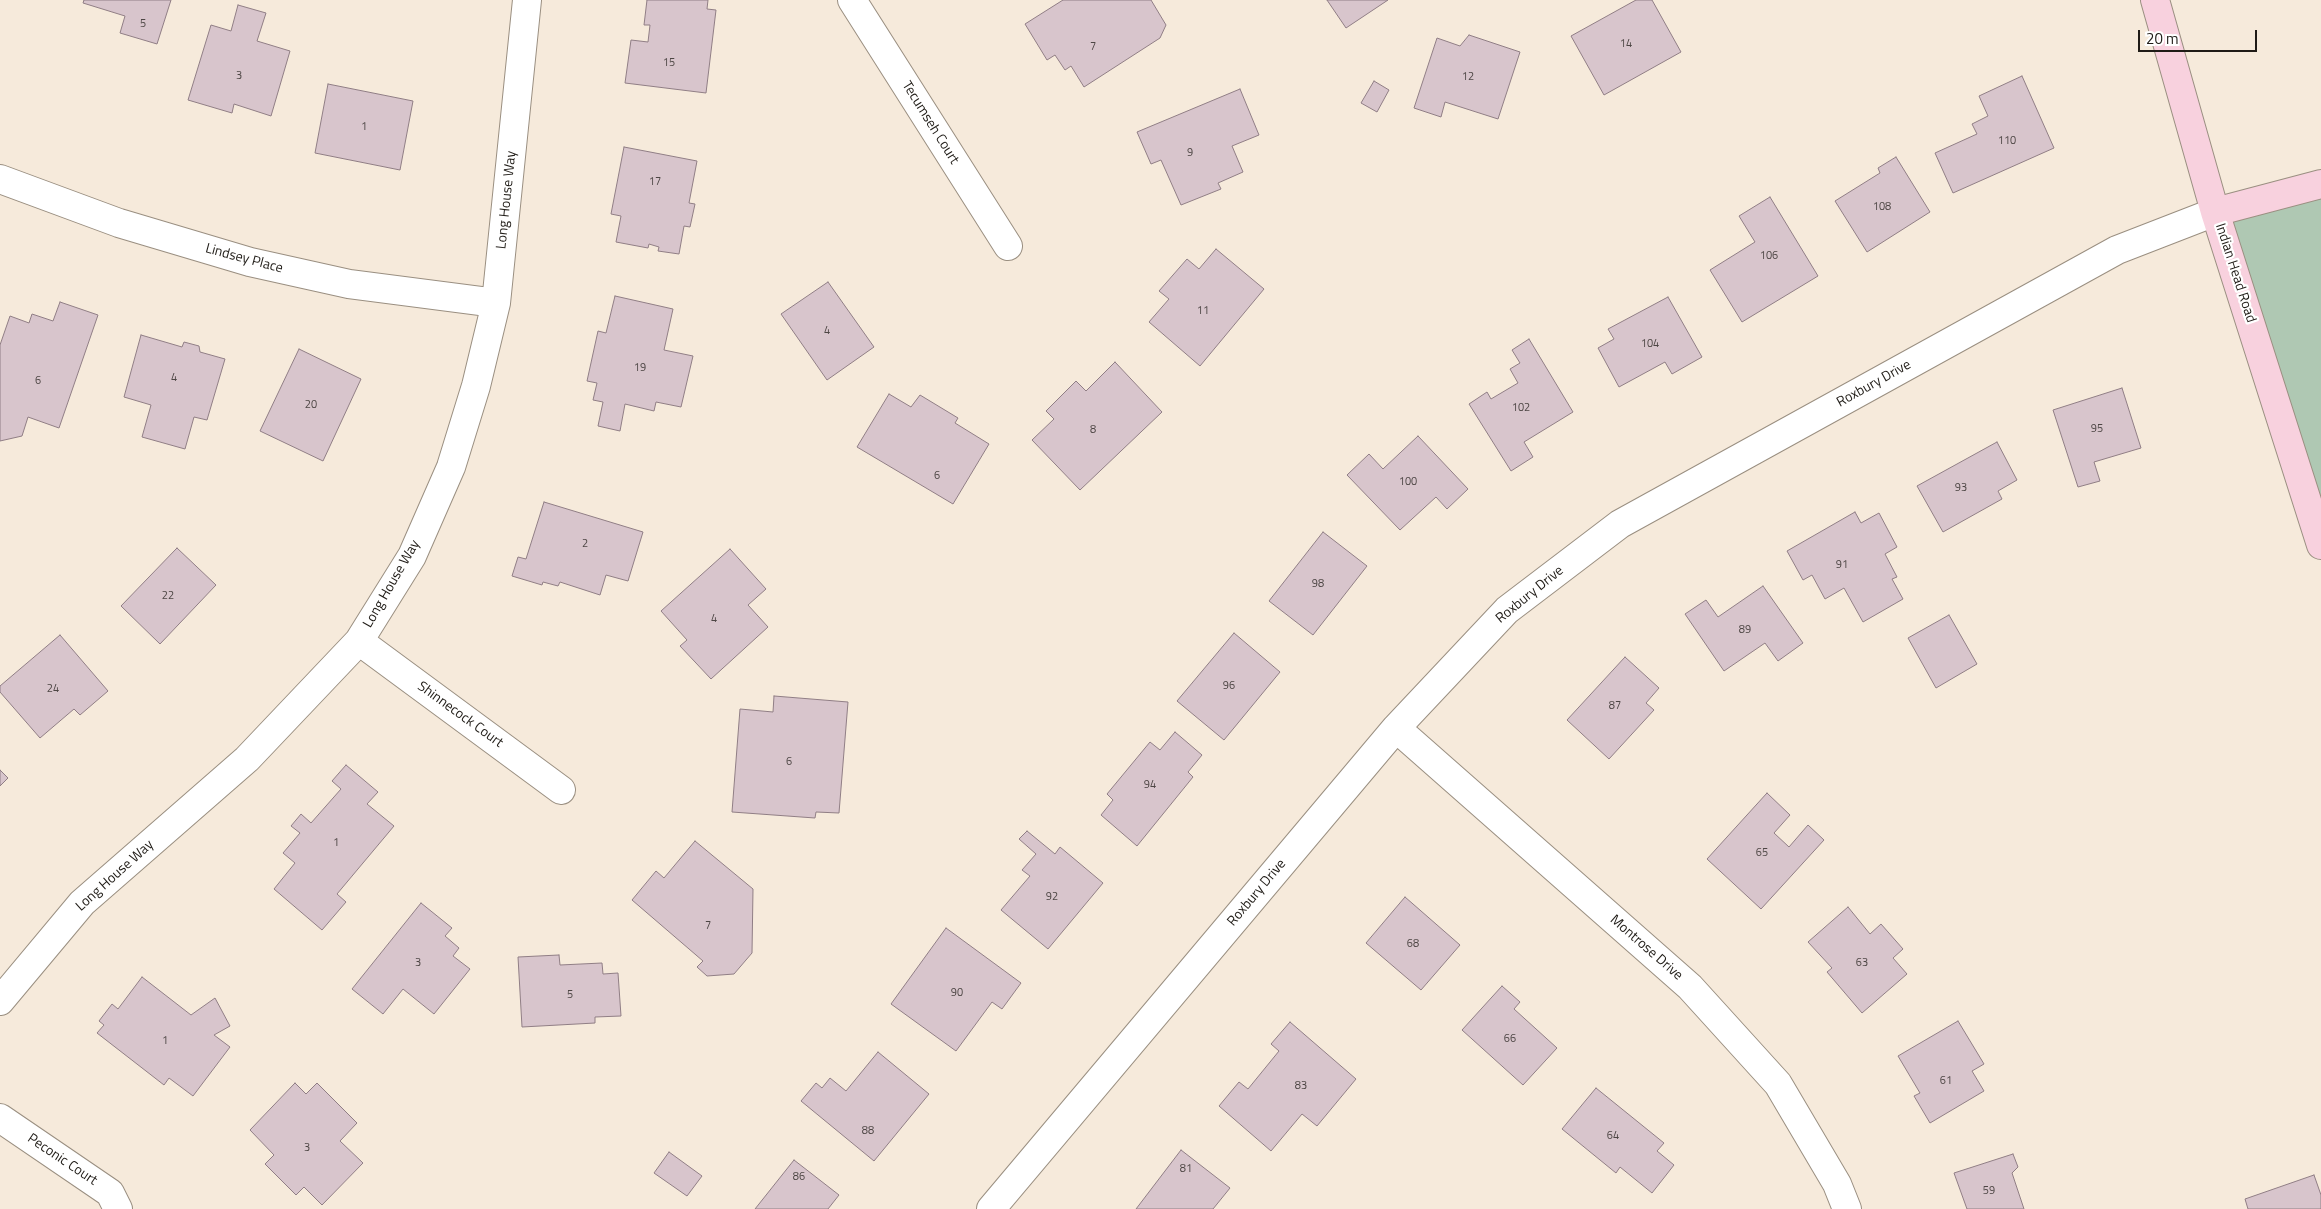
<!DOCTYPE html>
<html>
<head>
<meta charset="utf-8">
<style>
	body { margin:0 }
	#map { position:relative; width:2321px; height:1209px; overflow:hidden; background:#f6eadb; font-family:"Titillium Web",sans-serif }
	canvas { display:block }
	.scale { position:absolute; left:2138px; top:30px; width:119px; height:22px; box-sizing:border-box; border:2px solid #1f1b16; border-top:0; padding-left:6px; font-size:15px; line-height:18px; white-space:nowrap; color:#1f1b16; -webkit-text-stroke:4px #fff; paint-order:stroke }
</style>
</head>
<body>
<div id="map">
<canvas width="2321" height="1209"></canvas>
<div class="scale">20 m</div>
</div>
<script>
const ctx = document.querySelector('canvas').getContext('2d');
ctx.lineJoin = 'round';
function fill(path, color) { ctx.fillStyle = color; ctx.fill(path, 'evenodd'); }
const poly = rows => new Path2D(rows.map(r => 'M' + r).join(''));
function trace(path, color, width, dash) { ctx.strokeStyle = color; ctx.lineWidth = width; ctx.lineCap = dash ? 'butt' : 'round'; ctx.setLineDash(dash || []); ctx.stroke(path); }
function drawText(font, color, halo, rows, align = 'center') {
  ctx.font = font + ' "Titillium Web",sans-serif'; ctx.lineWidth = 4.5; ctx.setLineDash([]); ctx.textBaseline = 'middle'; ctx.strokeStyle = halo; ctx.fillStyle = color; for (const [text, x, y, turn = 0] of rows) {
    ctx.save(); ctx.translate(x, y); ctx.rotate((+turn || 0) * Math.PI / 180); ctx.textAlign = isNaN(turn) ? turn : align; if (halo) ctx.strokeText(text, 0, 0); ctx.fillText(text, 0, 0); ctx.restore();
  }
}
fill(poly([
	[2321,184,2321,545,2215,212]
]), '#afc8b3');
const building = poly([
	[84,0,171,0,157,44,120,33,125,16,83,3,84,0],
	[647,0,708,0,707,9,716,10,706,93,625,83,631,40,648,42,650,25,644,25,647,0],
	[1063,0,1151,0,1166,25,1160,38,1084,87,1071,66,1065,70,1055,55,1047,60,1025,24,1063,0],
	[1327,0,1388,0,1346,28,1327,0],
	[1636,0,1652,0,1681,52,1604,95,1571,36,1636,0],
	[238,5,266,13,257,41,290,51,271,116,234,104,232,113,188,100,211,25,231,31,238,5],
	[1469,35,1520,52,1498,119,1445,102,1441,117,1414,108,1437,38,1460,46,1469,35],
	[2022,76,2054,148,1953,193,1935,153,1977,134,1972,124,1988,116,1979,96,2022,76],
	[1374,81,1389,90,1377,112,1361,103,1374,81],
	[328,84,413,101,400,170,315,153,328,84],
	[1240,89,1259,135,1232,146,1243,172,1218,183,1221,189,1181,205,1161,160,1151,164,1137,132,1240,89],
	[624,147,697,161,689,203,695,204,690,227,684,226,679,254,658,251,659,247,649,244,648,248,616,242,621,216,611,214,624,147],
	[1896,157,1930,212,1867,252,1835,201,1880,173,1878,168,1896,157],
	[1770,197,1818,276,1742,322,1710,270,1755,242,1739,216,1770,197],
	[1216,249,1264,289,1200,366,1149,322,1169,299,1159,291,1187,259,1199,269,1216,249],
	[828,282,874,347,827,380,781,314,828,282],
	[615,296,673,309,664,350,693,356,681,407,656,402,654,411,625,404,620,431,598,426,603,402,593,400,597,383,587,381,598,331,606,333,615,296],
	[1668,297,1702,357,1672,374,1665,362,1619,387,1598,348,1614,339,1608,329,1668,297],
	[60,302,98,315,59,428,28,417,22,436,0,441,0,345,10,316,29,323,32,314,53,321,60,302],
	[141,335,182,347,184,342,199,346,200,352,225,359,207,420,194,417,185,449,142,437,151,405,124,397,141,335],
	[1529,339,1573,412,1524,442,1533,457,1511,471,1469,404,1487,392,1491,399,1518,383,1510,369,1520,363,1512,350,1529,339],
	[299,349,361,379,323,461,260,431,299,349],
	[1115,362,1162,412,1080,490,1032,440,1054,419,1046,411,1076,381,1086,391,1115,362],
	[2122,388,2141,448,2094,462,2100,481,2078,487,2053,410,2122,388],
	[889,394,911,407,920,395,958,418,955,423,989,444,953,504,857,447,889,394],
	[1418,436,1468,489,1447,509,1436,497,1400,530,1347,475,1369,454,1383,469,1418,436],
	[1997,442,2017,480,1998,491,2002,499,1943,532,1917,486,1997,442],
	[544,502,643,532,628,581,606,575,600,595,560,582,558,586,543,582,542,585,512,576,518,557,526,559,544,502],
	[1855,512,1861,523,1879,513,1897,547,1885,554,1897,577,1892,579,1903,599,1863,622,1844,588,1825,599,1812,575,1803,580,1787,551,1855,512],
	[1323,532,1367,566,1313,635,1269,601,1323,532],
	[177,548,216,585,160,644,121,606,177,548],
	[730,549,766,589,748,605,768,627,711,679,680,646,687,640,661,611,730,549],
	[1763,586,1803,643,1778,661,1765,643,1724,671,1685,614,1706,600,1718,617,1763,586],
	[1949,615,1977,664,1936,688,1908,638,1949,615],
	[1234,633,1280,672,1224,740,1177,701,1234,633],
	[60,635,108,691,80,715,74,709,40,738,0,692,0,686,60,635],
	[1625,657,1659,688,1646,703,1654,710,1609,759,1567,720,1625,657],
	[774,696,848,702,839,813,816,812,815,818,732,812,740,709,773,712,774,696],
	[1175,732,1202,755,1188,772,1193,777,1137,846,1101,815,1113,800,1107,794,1150,742,1160,750,1175,732],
	[346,765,378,792,367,804,394,826,337,894,346,902,322,930,274,889,295,863,283,853,300,833,291,826,301,814,311,823,341,789,332,781,346,765],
	[0,770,8,778,0,786,0,770],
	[1767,793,1790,815,1774,833,1789,847,1808,825,1824,840,1761,909,1707,859,1767,793],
	[1027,831,1055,854,1060,847,1103,883,1048,949,1001,910,1030,876,1022,870,1036,854,1019,839,1027,831],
	[695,841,753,889,752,953,734,974,707,976,697,967,703,961,632,900,656,871,664,878,695,841],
	[1405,897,1460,945,1421,990,1366,943,1405,897],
	[421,903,452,928,445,936,459,948,453,956,470,969,434,1014,403,989,383,1014,352,989,421,903],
	[1848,907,1870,934,1881,924,1903,949,1893,958,1907,974,1862,1013,1827,972,1832,968,1808,942,1848,907],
	[946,928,1021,983,1002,1009,992,1002,956,1051,891,1004,946,928],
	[559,955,560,965,602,963,603,974,618,973,621,1016,595,1017,595,1023,522,1027,518,957,559,955],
	[142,977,191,1015,215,998,230,1026,214,1035,230,1047,193,1096,169,1078,164,1085,97,1033,104,1025,99,1021,112,1004,118,1009,142,977],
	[1502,986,1520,1002,1514,1009,1557,1048,1523,1085,1462,1030,1502,986],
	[1958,1021,1984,1064,1972,1071,1984,1091,1930,1123,1914,1096,1920,1093,1898,1056,1958,1021],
	[1290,1022,1356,1079,1317,1126,1302,1114,1271,1151,1219,1106,1239,1082,1248,1089,1279,1051,1271,1044,1290,1022],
	[878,1052,929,1094,874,1161,801,1101,816,1083,822,1088,830,1078,846,1091,878,1052],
	[295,1083,306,1094,317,1083,357,1123,340,1141,363,1163,322,1205,304,1187,296,1195,265,1164,274,1155,250,1130,295,1083],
	[1596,1088,1664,1143,1657,1151,1674,1165,1652,1193,1620,1167,1616,1173,1562,1129,1596,1088],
	[1181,1150,1230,1188,1213,1209,1136,1209,1181,1150],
	[669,1152,702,1176,687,1196,654,1173,669,1152],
	[2013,1154,2018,1167,2012,1173,2024,1209,1967,1209,1954,1173,2013,1154],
	[794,1160,839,1195,828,1209,755,1209,794,1160],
	[2314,1175,2321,1195,2321,1209,2248,1209,2245,1199,2314,1175]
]);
fill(building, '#d8c5cc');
trace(building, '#907e85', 1);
const street = poly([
	[852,0,1008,246],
	[0,179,119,223,250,262,349,284,496,303],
	[359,641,561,790],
	[1396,728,1690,987,1778,1084,1837,1184,1847,1209],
	[0,1001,82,903,247,759,359,641,412,556,451,467,476,386,496,303,527,0],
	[0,1118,110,1193,118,1209],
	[991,1209,1396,728,1507,610,1620,524,2117,250,2215,212]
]);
const secondary = poly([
	[2155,0,2215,212,2321,545],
	[2215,212,2321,184]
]);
trace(street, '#9a8f81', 30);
trace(secondary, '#9a8f81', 30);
trace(street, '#fff', 28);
trace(secondary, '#f8d1de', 28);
drawText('11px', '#4d4644', null, [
	["5",143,24],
	["14",1626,44],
	["7",1093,47],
	["15",669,63],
	["3",239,76],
	["12",1468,77],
	["1",364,127],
	["110",2007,141],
	["9",1190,153],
	["17",655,182],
	["108",1882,207],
	["106",1769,256],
	["11",1203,311],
	["4",827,331],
	["104",1650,344],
	["19",640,368],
	["4",174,378],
	["6",38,381],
	["20",311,405],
	["102",1521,408],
	["95",2097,429],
	["8",1093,430],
	["6",937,476],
	["100",1408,482],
	["93",1961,488],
	["2",585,544],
	["91",1842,565],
	["98",1318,584],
	["22",168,596],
	["4",714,619],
	["89",1745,630],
	["96",1229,686],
	["24",53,689],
	["87",1615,706],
	["6",789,762],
	["94",1150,785],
	["1",336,843],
	["65",1762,853],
	["92",1052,897],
	["7",708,926],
	["68",1413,944],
	["3",418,963],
	["63",1862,963],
	["90",957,993],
	["5",570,995],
	["66",1510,1039],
	["1",165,1041],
	["61",1946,1081],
	["83",1301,1086],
	["88",868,1131],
	["64",1613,1136],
	["3",307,1148],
	["81",1186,1169],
	["86",799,1177],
	["59",1989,1191]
]);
drawText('14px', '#1f1b16', '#fff', [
	["Tecumseh Court",930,123,58],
	["Long House Way",507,200,-84],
	["Lindsey Place",244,259,15],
	["Indian Head Road",2235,273,72],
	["Roxbury Drive",1874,384,-29],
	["Long House Way",392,584,-60],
	["Roxbury Drive",1530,595,-39],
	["Shinnecock Court",460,715,36],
	["Long House Way",115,876,-42],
	["Roxbury Drive",1257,893,-50],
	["Montrose Drive",1646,948,41],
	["Peconic Court",62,1160,34]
]);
</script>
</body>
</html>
